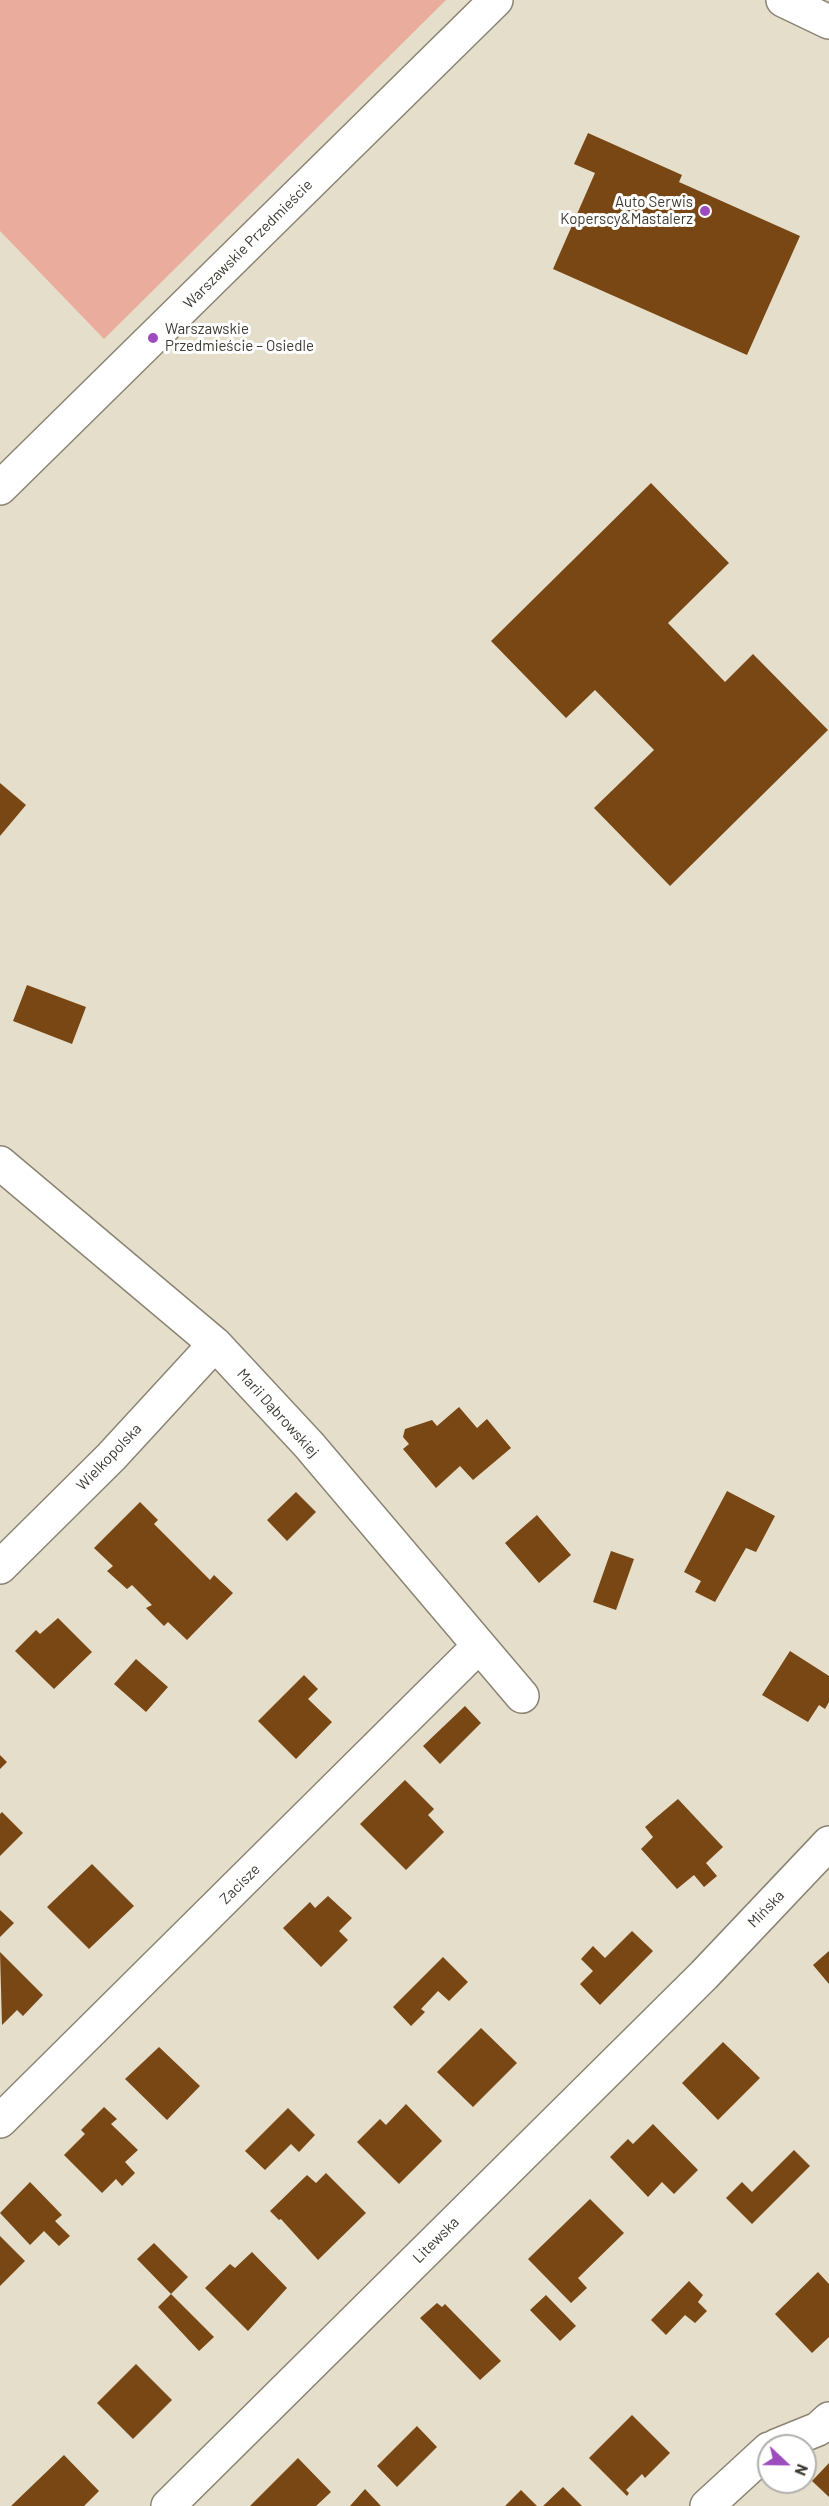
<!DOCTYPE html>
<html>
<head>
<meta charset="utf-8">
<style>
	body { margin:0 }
	#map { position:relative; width:829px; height:2506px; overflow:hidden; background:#e5decb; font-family:Barlow,sans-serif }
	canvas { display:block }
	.north { position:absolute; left:757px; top:2434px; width:60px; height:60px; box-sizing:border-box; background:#fff; border:2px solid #b1b0ad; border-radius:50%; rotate:112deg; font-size:16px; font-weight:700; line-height:24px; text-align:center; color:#3d3a32 }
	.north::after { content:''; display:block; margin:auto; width:21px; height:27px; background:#9c4cbc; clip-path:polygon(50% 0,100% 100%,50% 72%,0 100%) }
</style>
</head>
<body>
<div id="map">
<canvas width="829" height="2506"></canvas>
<div class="north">N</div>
</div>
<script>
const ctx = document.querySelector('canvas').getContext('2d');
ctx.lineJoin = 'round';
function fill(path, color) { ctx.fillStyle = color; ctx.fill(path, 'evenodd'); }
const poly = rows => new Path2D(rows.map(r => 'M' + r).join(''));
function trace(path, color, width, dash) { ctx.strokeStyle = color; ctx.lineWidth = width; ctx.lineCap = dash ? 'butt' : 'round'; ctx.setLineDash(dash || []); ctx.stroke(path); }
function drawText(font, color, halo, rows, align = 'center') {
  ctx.font = font + ' Barlow,sans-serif'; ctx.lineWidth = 6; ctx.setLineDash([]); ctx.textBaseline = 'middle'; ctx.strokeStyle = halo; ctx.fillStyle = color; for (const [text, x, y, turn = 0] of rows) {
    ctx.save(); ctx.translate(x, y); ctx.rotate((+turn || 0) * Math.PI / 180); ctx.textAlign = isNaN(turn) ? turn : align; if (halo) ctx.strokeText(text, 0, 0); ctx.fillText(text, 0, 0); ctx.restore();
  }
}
fill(poly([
	[0,0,446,0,104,339,0,231]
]), '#eaac9c');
fill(poly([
	[588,133,682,175,679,182,800,236,747,355,553,269,595,173,574,164],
	[651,483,729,563,668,623,725,682,753,654,828,730,670,886,594,808,654,750,595,690,566,718,491,641],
	[0,783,26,805,0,836],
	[27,985,86,1007,72,1044,13,1021],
	[459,1407,477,1428,487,1419,511,1448,473,1480,460,1466,436,1488,403,1449,409,1444,403,1437,405,1429,432,1420,437,1426],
	[727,1491,775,1516,756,1552,746,1548,715,1602,695,1592,701,1581,684,1572],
	[296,1492,316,1512,287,1541,267,1520],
	[140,1502,158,1520,154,1524,210,1580,214,1575,233,1593,187,1640,168,1622,164,1626,146,1608,152,1605,132,1585,127,1589,107,1571,113,1566,94,1548],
	[537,1515,571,1555,539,1583,505,1543],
	[611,1551,634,1559,616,1610,593,1602],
	[58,1618,92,1652,54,1689,15,1651,36,1630,40,1634],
	[790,1651,829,1676,829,1702,825,1709,819,1705,808,1722,762,1695],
	[136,1659,168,1687,146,1712,114,1684],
	[304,1675,318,1689,308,1699,332,1722,296,1759,258,1721],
	[465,1706,481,1723,440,1764,423,1746],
	[0,1755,7,1762,0,1769],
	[405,1780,434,1809,428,1815,444,1832,406,1870,360,1824],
	[678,1799,723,1847,706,1863,717,1876,704,1887,694,1875,677,1889,641,1849,653,1837,645,1827],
	[2,1812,23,1833,0,1856,0,1814],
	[92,1864,134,1906,89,1949,47,1907],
	[328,1896,352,1918,339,1931,348,1940,321,1967,283,1928,310,1902,315,1908],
	[0,1910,14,1923,0,1937],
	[632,1931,653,1951,600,2005,580,1984,593,1971,581,1959,593,1946,605,1958],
	[829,1951,829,1984,813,1965],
	[0,1952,43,1995,23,2016,17,2010,2,2025],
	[443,1957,468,1982,449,2001,438,1991,421,2009,425,2012,411,2026,393,2007],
	[481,2028,517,2063,473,2107,437,2072],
	[723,2042,760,2078,718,2120,682,2083],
	[159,2047,200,2086,167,2120,125,2079],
	[406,2104,442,2141,399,2184,357,2142,380,2119,386,2125],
	[104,2107,117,2119,111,2124,138,2150,125,2162,135,2173,122,2186,116,2179,102,2193,64,2155,85,2134,81,2130],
	[288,2108,315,2135,299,2152,291,2144,265,2170,245,2151],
	[653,2124,698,2170,674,2194,662,2182,648,2197,610,2157,628,2139,633,2144],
	[794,2150,810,2166,752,2224,726,2198,742,2182,752,2192],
	[326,2173,366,2213,318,2260,281,2219,279,2220,270,2211,307,2175,316,2183],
	[30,2182,62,2215,55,2221,70,2236,59,2246,44,2231,30,2245,0,2213],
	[590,2199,624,2233,578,2278,587,2288,571,2303,528,2259],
	[0,2236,25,2261,0,2286],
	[154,2243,188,2277,171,2294,214,2337,199,2351,158,2307,171,2294,137,2259],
	[252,2252,287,2288,248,2331,205,2288,230,2264,235,2268],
	[818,2272,829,2284,829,2337,812,2353,775,2314],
	[689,2281,703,2295,698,2302,707,2311,695,2323,685,2315,666,2335,651,2320],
	[546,2295,576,2326,560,2341,530,2310],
	[437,2303,442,2307,445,2304,501,2361,480,2380,420,2318],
	[136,2364,172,2400,133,2439,97,2403],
	[632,2415,670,2453,645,2478,642,2474,626,2490,629,2493,627,2496,589,2458],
	[417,2426,437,2447,397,2487,377,2466],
	[64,2455,99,2491,84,2506,11,2506],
	[298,2458,331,2492,316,2506,250,2506],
	[829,2463,829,2497,812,2481],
	[563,2487,582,2506,543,2506],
	[365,2489,381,2506,350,2506],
	[521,2490,537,2506,505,2506]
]), '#784713');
const minor = poly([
	[0,1163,215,1344,309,1445,522,1696],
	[0,1567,111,1457,215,1344],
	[0,2121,479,1646],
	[776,2446,818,2429,829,2419],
	[168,2506,704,1975,829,1843],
	[707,2506,769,2449]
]);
const tertiary = poly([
	[783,0,829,22],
	[0,488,496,0]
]);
trace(minor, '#8b8473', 36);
trace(tertiary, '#8b8473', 36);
trace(minor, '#fff', 33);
trace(tertiary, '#fff', 33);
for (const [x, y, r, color] of [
	[705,211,6,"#9c4cbc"],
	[153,338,6,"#9c4cbc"]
]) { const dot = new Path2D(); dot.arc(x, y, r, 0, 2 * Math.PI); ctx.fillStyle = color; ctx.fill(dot); trace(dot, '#fff', 2); }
drawText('15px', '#3d3a32', '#fff', [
	["Auto Serwis",693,202],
	["Koperscy&Mastalerz",693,219],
	["Warszawskie",165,329,"left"],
	["Przedmieście – Osiedle",165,346,"left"]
], 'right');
drawText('15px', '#3d3a32', '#fff', [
	["Warszawskie Przedmieście",248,244,-45],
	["Marii Dąbrowskiej",278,1413,48],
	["Wielkopolska",109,1457,-46],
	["Zacisze",240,1884,-45],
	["Mińska",766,1909,-46],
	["Litewska",436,2240,-45]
]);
</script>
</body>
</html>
